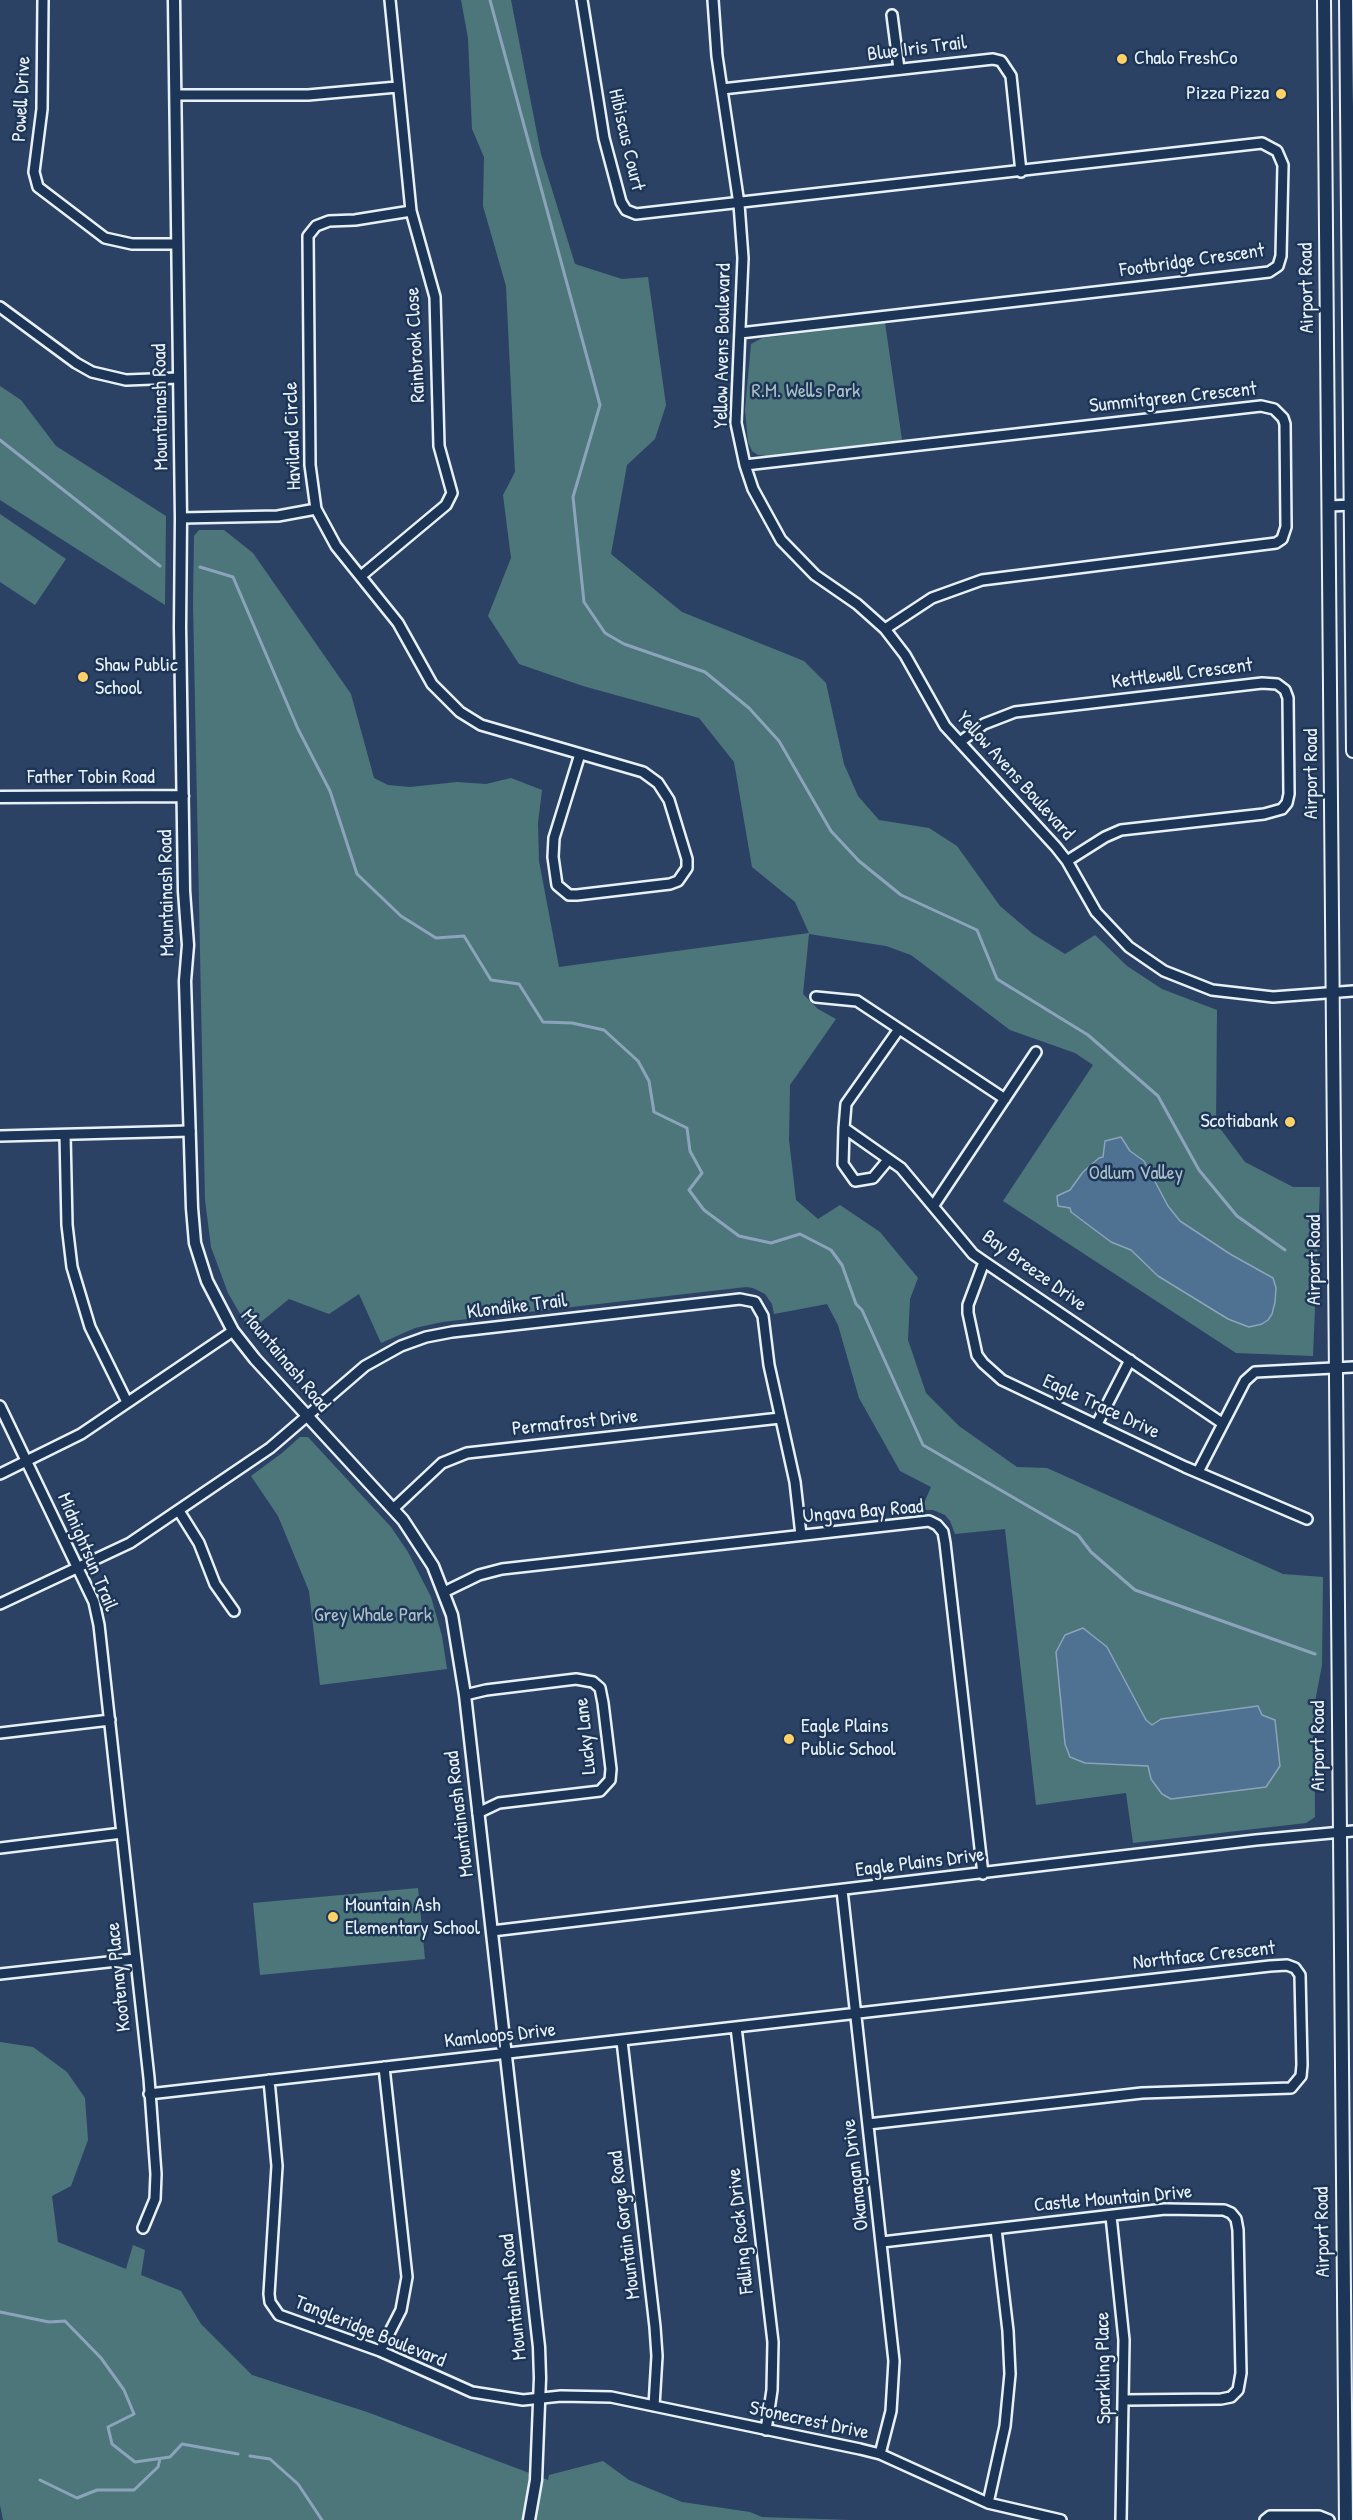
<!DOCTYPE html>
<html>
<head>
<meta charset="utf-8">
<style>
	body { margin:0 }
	canvas { display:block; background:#2b4265 }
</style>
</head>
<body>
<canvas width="1353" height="2520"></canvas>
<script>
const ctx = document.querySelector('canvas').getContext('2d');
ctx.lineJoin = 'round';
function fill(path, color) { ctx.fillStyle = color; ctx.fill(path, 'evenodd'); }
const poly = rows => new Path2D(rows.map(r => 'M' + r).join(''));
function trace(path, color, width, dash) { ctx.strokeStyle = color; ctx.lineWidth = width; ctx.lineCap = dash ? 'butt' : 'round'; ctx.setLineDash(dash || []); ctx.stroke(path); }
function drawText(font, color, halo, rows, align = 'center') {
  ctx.font = font + ' "Patrick Hand",sans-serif'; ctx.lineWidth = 5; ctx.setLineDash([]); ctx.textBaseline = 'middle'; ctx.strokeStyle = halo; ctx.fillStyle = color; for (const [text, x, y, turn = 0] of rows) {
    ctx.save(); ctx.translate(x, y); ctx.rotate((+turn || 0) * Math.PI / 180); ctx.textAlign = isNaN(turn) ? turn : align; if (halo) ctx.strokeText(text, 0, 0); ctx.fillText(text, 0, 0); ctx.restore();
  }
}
fill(poly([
	[461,0,511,0,541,154,575,264,622,279,648,277,666,405,655,439,627,465,611,554,682,612,804,661,826,683,844,764,858,796,879,820,929,828,957,846,1000,906,1033,934,1065,954,1095,935,1127,966,1162,989,1217,1010,1216,1123,1245,1162,1293,1187,1320,1187,1313,1356,1236,1353,1003,1201,1093,1065,1075,1053,1010,1030,911,955,886,946,809,934,803,994,818,1009,836,1019,790,1085,789,1140,796,1200,818,1219,840,1205,880,1232,918,1278,910,1299,908,1340,926,1393,959,1426,1017,1467,1047,1468,1283,1574,1323,1577,1322,1665,1314,1707,1315,1817,1306,1823,1133,1843,1126,1793,1036,1805,1005,1529,955,1534,950,1521,945,1515,933,1510,921,1510,931,1487,900,1471,859,1398,838,1325,827,1304,774,1314,772,1304,765,1294,753,1288,746,1287,442,1322,415,1328,381,1343,359,1294,329,1314,289,1299,250,1331,228,1293,211,1247,205,1200,193,603,194,536,199,530,224,530,253,553,351,694,374,778,388,785,410,787,457,782,486,784,511,778,542,790,538,823,539,861,559,967,809,933,795,902,752,867,734,762,699,718,583,686,519,664,488,616,511,558,503,495,515,472,506,286,483,206,484,157,472,129,468,38],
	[885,323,902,440,768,456,758,455,752,451,748,442,745,410,751,344,762,338],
	[0,386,21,400,56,446,166,516,165,605,0,500],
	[0,514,66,559,35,605,0,582],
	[300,1437,308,1437,391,1527,408,1552,431,1597,442,1636,447,1669,320,1685,309,1591,278,1516,251,1476,282,1453],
	[418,1888,425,1959,260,1975,253,1903],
	[0,2042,33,2047,67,2072,85,2098,88,2140,71,2186,52,2196,58,2242,126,2269,133,2245,145,2250,141,2275,181,2291,201,2324,252,2375,367,2412,548,2480,549,2475,603,2461,629,2480,682,2502,750,2512,762,2517,851,2520,3,2520,0,2505]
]), '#4d767b');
const water = poly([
	[1121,1137,1130,1151,1144,1161,1168,1206,1180,1221,1230,1254,1273,1278,1276,1288,1275,1302,1272,1314,1268,1320,1262,1324,1249,1327,1228,1319,1158,1276,1131,1250,1111,1242,1071,1212,1070,1208,1058,1206,1057,1196,1070,1190,1083,1172,1099,1158,1103,1157,1105,1141,1121,1137],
	[1083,1628,1107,1647,1146,1720,1152,1725,1161,1719,1258,1706,1262,1715,1275,1720,1280,1766,1266,1787,1171,1799,1162,1794,1151,1779,1148,1766,1085,1763,1070,1757,1065,1744,1056,1652,1065,1635,1083,1628]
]);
fill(water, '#4f7192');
trace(water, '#8ca4bb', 1.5);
trace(poly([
	[490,0,600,405,573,497,584,602,605,633,624,644,705,672,749,708,779,741,831,831,859,861,901,895,977,930,997,979,1088,1035,1158,1096,1199,1170,1237,1216,1285,1250],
	[0,440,160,566],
	[200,567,233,577,298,729,330,791,357,874,401,916,436,938,464,936,491,980,519,984,543,1022,572,1023,604,1030,638,1061,649,1081,654,1112,687,1128,690,1151,702,1173,689,1190,704,1210,739,1236,771,1243,800,1234,831,1250,842,1265,856,1304,862,1310,923,1445,1078,1535,1091,1552,1135,1590,1315,1654],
	[0,2312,49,2322,65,2321,101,2358,124,2390,134,2414,108,2427,112,2444,135,2462,170,2457,182,2444,238,2454],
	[250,2456,270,2459,298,2484,322,2520],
	[40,2480,77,2498,97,2490,134,2490,158,2467,160,2459]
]), '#8ca4bb', 3);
const minor = poly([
	[43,0,42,109,34,172,38,187,105,238,132,244,176,244],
	[582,0,604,138,621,202,626,210,636,214,1262,143,1277,151,1283,165,1281,256,1278,266,1269,272,740,333],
	[713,0,717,56,739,204,743,258,736,423,745,465,753,489,781,540,815,575,857,604,885,629,905,655,945,726,1056,847,1067,861,1096,912,1129,947,1164,971,1212,990,1273,997,1353,991],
	[892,15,899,69],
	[722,89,993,59,1001,61,1011,76,1021,172],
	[176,95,308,95,397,87],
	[411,211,355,220,329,221,316,226,308,236,310,465,316,509,336,546,398,623,432,684,460,712,481,725,643,772,658,783,669,800,687,859,687,868,678,881,670,884,577,895,569,895,557,885,553,857,554,838,580,754],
	[0,307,76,363,92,372,126,380,178,378],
	[745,465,1261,406,1274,409,1283,418,1285,424,1286,527,1282,539,1276,543,982,580,932,598,885,629],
	[1329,506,1353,505],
	[181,518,278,516,316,509],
	[361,576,446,505,452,493,439,446,435,297,411,211,390,0],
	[960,742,984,724,1015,712,1262,683,1277,684,1285,690,1288,698,1289,794,1287,803,1282,809,1264,814,1121,830,1105,837,1067,861],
	[816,997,857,1001,1005,1099],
	[844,1128,901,1168,973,1254,983,1261,1222,1423],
	[65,1135,67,1225,72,1267,90,1327,127,1402],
	[0,1136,190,1131],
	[888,1160,873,1178,855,1181,843,1164,844,1128,846,1104,899,1029],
	[934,1205,1036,1052],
	[984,1262,968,1305,968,1313,977,1355,983,1363,1002,1380,1185,1467,1307,1519],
	[0,1406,94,1602,99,1625,149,2078,156,2174,155,2199,143,2228],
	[1097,1424,1130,1360],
	[1198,1472,1245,1381,1255,1372,1353,1367],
	[0,1474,81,1434,233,1331],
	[393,1509,442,1463,467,1453,780,1418],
	[179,1511,199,1543,215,1584,234,1611],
	[444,1592,479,1575,502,1569,929,1521,937,1525,943,1532,945,1543,983,1874],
	[0,1604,130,1543,270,1448,365,1366,401,1346,426,1337,452,1332,740,1299,755,1302,763,1316,769,1365,795,1482,801,1535],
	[465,1695,486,1690,576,1679,593,1682,600,1688,603,1703,611,1769,610,1780,600,1791,499,1803,478,1813],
	[0,1733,110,1720],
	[0,1848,122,1833],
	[842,1890,894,2361,891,2411,880,2454],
	[492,1931,1256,1840,1353,1831],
	[0,1974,135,1959],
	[736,2027,773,2342,772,2390,766,2430],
	[622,2041,655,2327,657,2356,654,2406],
	[269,2080,277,2166,269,2294,270,2302,279,2315,380,2351,472,2392,523,2400,561,2396,611,2397,860,2449,880,2454,988,2503,1061,2520],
	[149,2094,1270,1966,1287,1965,1295,1968,1300,1975,1302,2065,1301,2076,1291,2088,1142,2093,868,2124],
	[1111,2216,1124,2340,1121,2520],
	[882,2242,1165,2209,1224,2210,1231,2213,1236,2219,1238,2230,1241,2373,1238,2390,1231,2397,1221,2399,1125,2400],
	[380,2351,401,2310,407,2277,384,2067],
	[988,2503,1005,2426,1010,2374,1008,2331,996,2229],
	[1265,2520,1270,2516,1319,2516,1329,2520]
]);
const tertiary = poly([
	[174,0,181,518,180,627,184,891,188,945,185,981,192,1208,195,1243,207,1281,233,1331,255,1359,403,1520,433,1566,452,1615,465,1695,539,2347,540,2378,536,2480,529,2520],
	[0,797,183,796]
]);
const secondary = poly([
	[1324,0,1346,2520],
	[1346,0,1353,751]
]);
trace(minor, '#e8f1f8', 14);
trace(tertiary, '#e8f1f8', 15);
trace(secondary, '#e8f1f8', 16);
trace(minor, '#1d3557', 9);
trace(tertiary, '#1d3557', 10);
trace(secondary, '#1d3557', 12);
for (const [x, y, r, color] of [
	[1122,59,6,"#ffd166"],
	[1281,94,6,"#ffd166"],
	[83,677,6,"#ffd166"],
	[1290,1122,6,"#ffd166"],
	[789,1739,6,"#ffd166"],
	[333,1917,6,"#ffd166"]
]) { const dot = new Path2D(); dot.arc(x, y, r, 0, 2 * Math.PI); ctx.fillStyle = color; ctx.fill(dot); trace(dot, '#1d3557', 2); }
drawText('20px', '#e8f1f8', '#1d3557', [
	["Blue Iris Trail",917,49,-7],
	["Powell Drive",22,99,-87],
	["Hibiscus Court",626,140,77],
	["Footbridge Crescent",1192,261,-8],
	["Airport Road",1307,288,-91],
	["Rainbrook Close",416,345,-93],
	["Yellow Avens Boulevard",723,346,-89],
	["Summitgreen Crescent",1173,398,-6],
	["Mountainash Road",161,407,-91],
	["Haviland Circle",293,436,-92],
	["Kettlewell Crescent",1182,674,-7],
	["Airport Road",1312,774,-90],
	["Yellow Avens Boulevard",1015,776,48],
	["Father Tobin Road",91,778],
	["Mountainash Road",167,893,-91],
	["Airport Road",1315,1260,-90],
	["Bay Breeze Drive",1034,1271,36],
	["Klondike Trail",517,1307,-7],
	["Mountainash Road",285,1361,50],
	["Eagle Trace Drive",1101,1407,25],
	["Permafrost Drive",575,1423,-6],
	["Ungava Bay Road",863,1512,-5],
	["Midnightsun Trail",87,1552,67],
	["Lucky Lane",586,1736,-96],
	["Airport Road",1319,1746,-90],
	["Mountainash Road",460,1814,-97],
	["Eagle Plains Drive",920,1863,-7],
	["Northface Crescent",1204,1956,-6],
	["Kootenay Place",119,1977,-96],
	["Kamloops Drive",500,2036,-6],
	["Okanagan Drive",856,2175,-97],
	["Castle Mountain Drive",1113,2199,-5],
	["Mountain Gorge Road",625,2225,-97],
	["Falling Rock Drive",741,2231,-96],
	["Airport Road",1323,2232,-91],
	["Mountainash Road",514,2297,-96],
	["Tangleridge Boulevard",370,2332,22],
	["Sparkling Place",1104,2368,-91],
	["Stonecrest Drive",809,2421,12]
]);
drawText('20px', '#e8f1f8', '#1d3557', [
	["Chalo FreshCo",1134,59],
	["Pizza Pizza",1269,94,"right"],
	["Shaw Public",95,666],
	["School",95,689],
	["Scotiabank",1278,1122,"right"],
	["Eagle Plains",801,1727],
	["Public School",801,1750],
	["Mountain Ash",345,1906],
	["Elementary School",345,1929]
], 'left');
drawText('20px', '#aac0c6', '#1d3557', [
	["R.M. Wells Park",806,392],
	["Odlum Valley",1136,1174],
	["Grey Whale Park",373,1616]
]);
</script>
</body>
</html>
